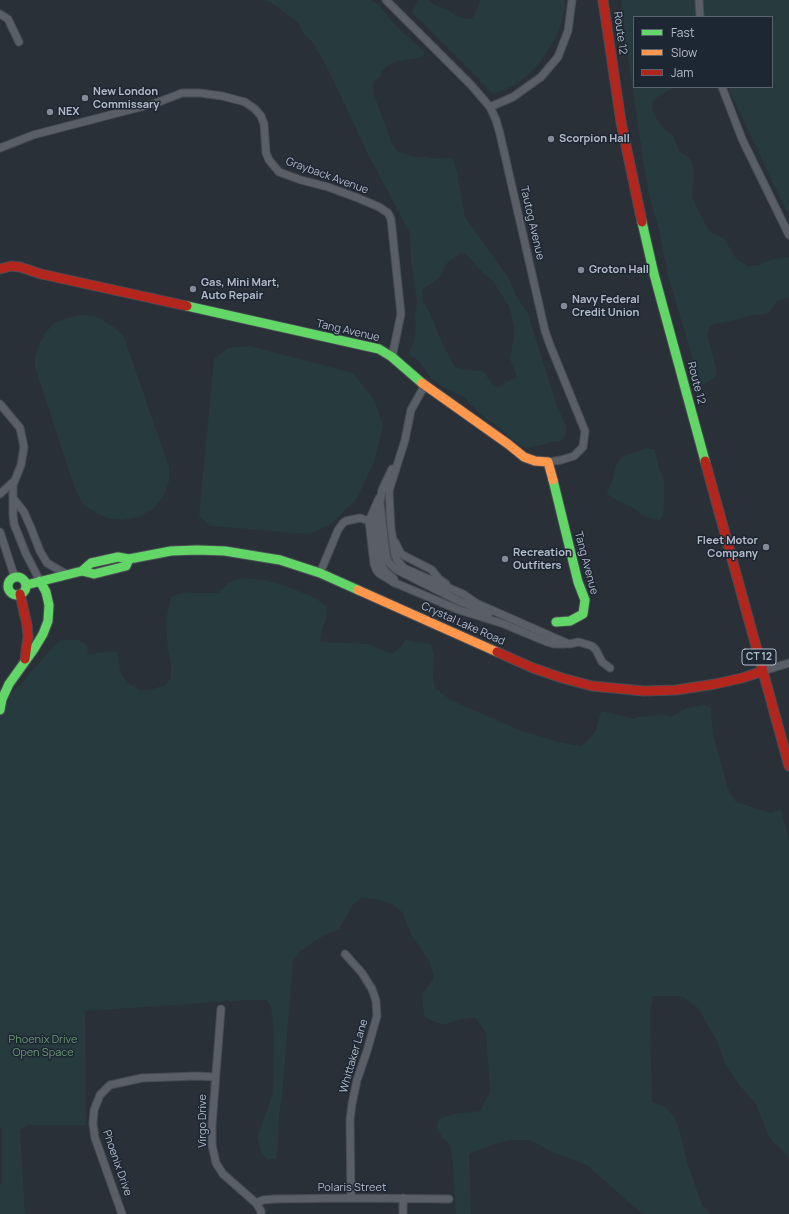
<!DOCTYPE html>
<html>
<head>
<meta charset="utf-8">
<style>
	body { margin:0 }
	#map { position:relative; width:789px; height:1214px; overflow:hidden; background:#2a3038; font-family:Manrope,sans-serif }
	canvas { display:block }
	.legend { position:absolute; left:633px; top:16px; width:140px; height:72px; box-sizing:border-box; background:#1d2633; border:1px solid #59626f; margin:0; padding:5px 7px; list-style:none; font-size:12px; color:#b4bcc9 }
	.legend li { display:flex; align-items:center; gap:8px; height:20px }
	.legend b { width:20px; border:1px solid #59626f }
</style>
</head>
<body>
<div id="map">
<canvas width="789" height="1214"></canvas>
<ul class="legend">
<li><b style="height:5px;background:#63d668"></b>Fast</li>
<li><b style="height:5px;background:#ff974d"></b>Slow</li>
<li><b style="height:5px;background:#b3261e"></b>Jam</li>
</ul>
</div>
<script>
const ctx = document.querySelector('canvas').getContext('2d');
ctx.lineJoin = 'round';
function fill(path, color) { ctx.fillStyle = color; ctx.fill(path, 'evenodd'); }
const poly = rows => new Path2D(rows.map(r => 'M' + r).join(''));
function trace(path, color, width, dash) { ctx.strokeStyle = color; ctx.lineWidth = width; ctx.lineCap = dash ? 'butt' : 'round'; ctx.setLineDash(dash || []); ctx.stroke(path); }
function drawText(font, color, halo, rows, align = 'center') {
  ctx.font = font + ' Manrope,sans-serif'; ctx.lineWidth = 3; ctx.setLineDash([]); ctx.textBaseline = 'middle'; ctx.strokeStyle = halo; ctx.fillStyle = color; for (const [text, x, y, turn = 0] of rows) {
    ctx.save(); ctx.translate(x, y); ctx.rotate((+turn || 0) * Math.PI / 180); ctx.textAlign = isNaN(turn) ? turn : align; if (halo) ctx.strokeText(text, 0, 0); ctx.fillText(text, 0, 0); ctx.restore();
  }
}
fill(poly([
	[263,0,370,0,379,5,395,25,423,51,424,53,423,56,417,58,398,61,390,64,382,71,380,77,374,82,373,92,391,141,397,151,414,157,426,157,435,159,450,158,453,160,456,168,465,217,508,277,515,294,528,314,556,403,566,426,566,435,561,441,550,442,542,445,525,448,520,446,496,425,486,419,465,398,442,386,430,377,420,362,410,355,410,349,414,342,416,328,415,316,417,302,411,260,410,233,369,156,325,63,313,43,303,33,298,22,270,2],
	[461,253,464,253,469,257,483,273,493,281,510,308,514,328,514,336,510,359,516,373,516,378,498,387,493,385,483,371,467,370,456,367,454,365,442,343,430,314,423,301,422,290,439,278,447,263],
	[418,0,428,0,438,7,447,9,457,16,467,19,472,19,481,0,565,0,565,10,563,18,556,37,542,59,529,74,516,84,495,94,492,93,413,13,414,8],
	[621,0,789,0,789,216,729,90,729,87,772,87,772,17,634,17,634,87,674,87,656,98,653,102,652,108,654,114,660,124,673,136,680,152,689,158,692,163,694,175,692,197,707,228,711,232,722,237,726,241,734,256,738,260,748,266,759,265,769,260,789,257,789,298,777,301,770,311,765,314,747,316,736,320,713,324,709,329,707,334,716,367,716,374,715,377,701,386,667,273,660,233,650,199,644,167,625,35],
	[80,315,95,316,106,322,114,327,124,337,169,467,169,481,164,495,154,508,139,517,122,520,107,518,95,512,83,504,75,489,35,367,35,356,40,343,46,332,54,323,68,318],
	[250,346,353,373,375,401,383,426,374,462,357,498,332,523,310,534,210,526,199,516,214,359,228,348],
	[645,448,654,449,656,455,659,469,664,480,664,507,663,516,659,520,648,518,641,514,632,507,618,501,608,495,607,492,613,479,616,465,621,457,626,455,637,452],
	[240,578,268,581,286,586,317,599,326,607,327,618,322,628,320,642,368,644,392,654,401,647,406,639,410,641,431,644,434,654,433,678,435,688,451,700,519,730,558,742,581,746,587,741,596,730,601,712,602,711,635,719,638,717,665,715,670,717,687,708,703,705,711,708,713,734,728,789,736,802,771,813,781,809,789,841,789,1158,769,1137,756,1104,740,1086,725,1063,717,1041,698,1008,683,997,678,996,653,996,650,1012,652,1102,665,1107,674,1116,680,1132,688,1165,702,1205,711,1214,645,1214,632,1205,587,1165,552,1152,530,1140,510,1140,491,1145,469,1154,471,1214,456,1214,452,1155,449,1144,442,1137,437,1128,439,1119,454,1114,480,1111,490,1092,486,1033,475,1017,461,1019,443,1025,430,1020,424,1015,422,994,434,978,430,963,420,947,411,935,402,912,392,904,375,899,361,898,352,906,339,929,323,936,300,951,293,961,282,1097,279,1115,278,1143,276,1159,267,1159,262,1154,257,1138,273,1093,274,1034,271,1007,267,1000,249,1000,85,1011,86,1125,29,1125,20,1130,25,1214,0,1214,0,1186,2,1181,2,1129,0,1128,0,706,18,687,54,646,61,640,78,640,87,645,88,654,117,651,121,674,128,684,140,690,153,689,165,685,171,678,171,665,168,650,166,620,171,597,184,592,197,593,218,593,229,583]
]), '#273a3e');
const street = poly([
	[386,0,471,85,490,107,496,120,500,134,545,331,550,345,585,431,583,447,574,456,561,460,548,462],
	[699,0,700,17],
	[0,14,8,19,19,42],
	[722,87,742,139,789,235],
	[490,107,513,97,541,77,558,57,568,31,572,0],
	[0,148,33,135,156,103,182,93,200,93,222,96,245,102,255,109,261,116,264,124,266,153,269,160,279,172,301,180,328,187,358,198,379,207,388,213,391,219,401,314,392,357],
	[425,385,411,410,405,440,389,491,391,528,395,555,397,560,404,568,463,594,476,603,569,644,579,642,592,646,596,650,602,662,610,668],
	[0,404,20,428,24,447,21,465,13,485,13,514,14,524,26,554,40,581],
	[392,469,382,490,380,503,386,555,388,562,397,570,463,603,489,613],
	[0,494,13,482],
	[13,498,24,512,31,528,40,551,47,563,66,574],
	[379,498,369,521,374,564,377,571,380,574,393,582,459,610,504,624,547,642,554,644,565,644],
	[374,509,380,561,384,570,394,579],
	[0,532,15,578],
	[395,542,401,554,432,570,439,579,446,584],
	[320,573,338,530,343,523,346,521,360,518,369,521],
	[763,671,789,663],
	[345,954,362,973,372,989,376,1001,377,1016,367,1051,357,1080,352,1104,350,1120,351,1198],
	[221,1009,212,1125,212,1145,216,1163,223,1174,256,1203,261,1211,261,1214],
	[256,1203,263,1200,274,1199,351,1198,449,1199],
	[122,1214,95,1138,93,1124,94,1110,100,1095,110,1085,142,1078,197,1076,215,1077],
	[403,1214,403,1198]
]);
const fast = poly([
	[642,222,654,274,705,461],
	[187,306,379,349,392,357,422,383],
	[553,480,578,582,585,600,583,614,570,621,556,622],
	[82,571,94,574,126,566,129,559],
	'8 586a9 9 0 1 1 18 0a9 9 0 1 1-18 0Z',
	[26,585,82,571,91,563,118,557,129,559,171,551,197,550,225,551,280,560,320,573,358,590],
	[0,710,2,699,9,684,34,649,43,634,48,621,49,605,46,592,40,581]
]);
const slow = poly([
	[422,383,508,444,524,457,535,461,548,462,553,480],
	[358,590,497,652]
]);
const jam = poly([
	[603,0,621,122,642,222],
	[0,269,11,266,20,267,41,274,187,306],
	[705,461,789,766],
	[20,594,27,625,28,637,25,659],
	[497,652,533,668,562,678,592,686,644,691,676,690,715,684,742,678,763,671]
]);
trace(street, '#484c53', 9);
trace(fast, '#484c53', 11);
trace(slow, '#484c53', 11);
trace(jam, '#484c53', 11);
trace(street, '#5a5e66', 7);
trace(fast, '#63d668', 9);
trace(slow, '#ff974d', 9);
trace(jam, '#b3261e', 9);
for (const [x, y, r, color] of [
	[85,98,4,"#848b96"],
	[50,112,4,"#848b96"],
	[551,139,4,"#848b96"],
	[581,270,4,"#848b96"],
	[193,289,4,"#848b96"],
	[564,306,4,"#848b96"],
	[766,547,4,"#848b96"],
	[505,559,4,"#848b96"]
]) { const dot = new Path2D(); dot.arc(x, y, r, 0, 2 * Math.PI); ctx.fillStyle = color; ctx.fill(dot); trace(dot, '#1d2633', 1.5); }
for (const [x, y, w] of [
	[759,657,34]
]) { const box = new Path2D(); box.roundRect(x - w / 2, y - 8, w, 16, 3); ctx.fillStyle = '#1d2633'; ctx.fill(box); trace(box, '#b4bcc9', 1); }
drawText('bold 10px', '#b4bcc9', null, [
	["CT 12",759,657]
]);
drawText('11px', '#b4bcc9', '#1d2633', [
	["Route 12",620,33,82],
	["Grayback Avenue",327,176,20],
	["Tautog Avenue",532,223,77],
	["Tang Avenue",348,331,13],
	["Route 12",696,383,75],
	["Tang Avenue",586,563,75],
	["Crystal Lake Road",463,624,24],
	["Whittaker Lane",354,1056,-74],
	["Virgo Drive",203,1121,-90],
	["Phoenix Drive",117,1163,71],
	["Polaris Street",352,1188]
]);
drawText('bold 11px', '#b4bcc9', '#1d2633', [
	["New London",93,92],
	["Commissary",93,105],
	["NEX",58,112],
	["Scorpion Hall",559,139],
	["Groton Hall",589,270],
	["Gas, Mini Mart,",201,283],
	["Auto Repair",201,296],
	["Navy Federal",572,300],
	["Credit Union",572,313],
	["Fleet Motor",758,541,"right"],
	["Company",758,554,"right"],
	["Recreation",513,553],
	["Outfiters",513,566]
], 'left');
drawText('11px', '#6b9a76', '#1d2633', [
	["Phoenix Drive",43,1040],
	["Open Space",43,1053]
]);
</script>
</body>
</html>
